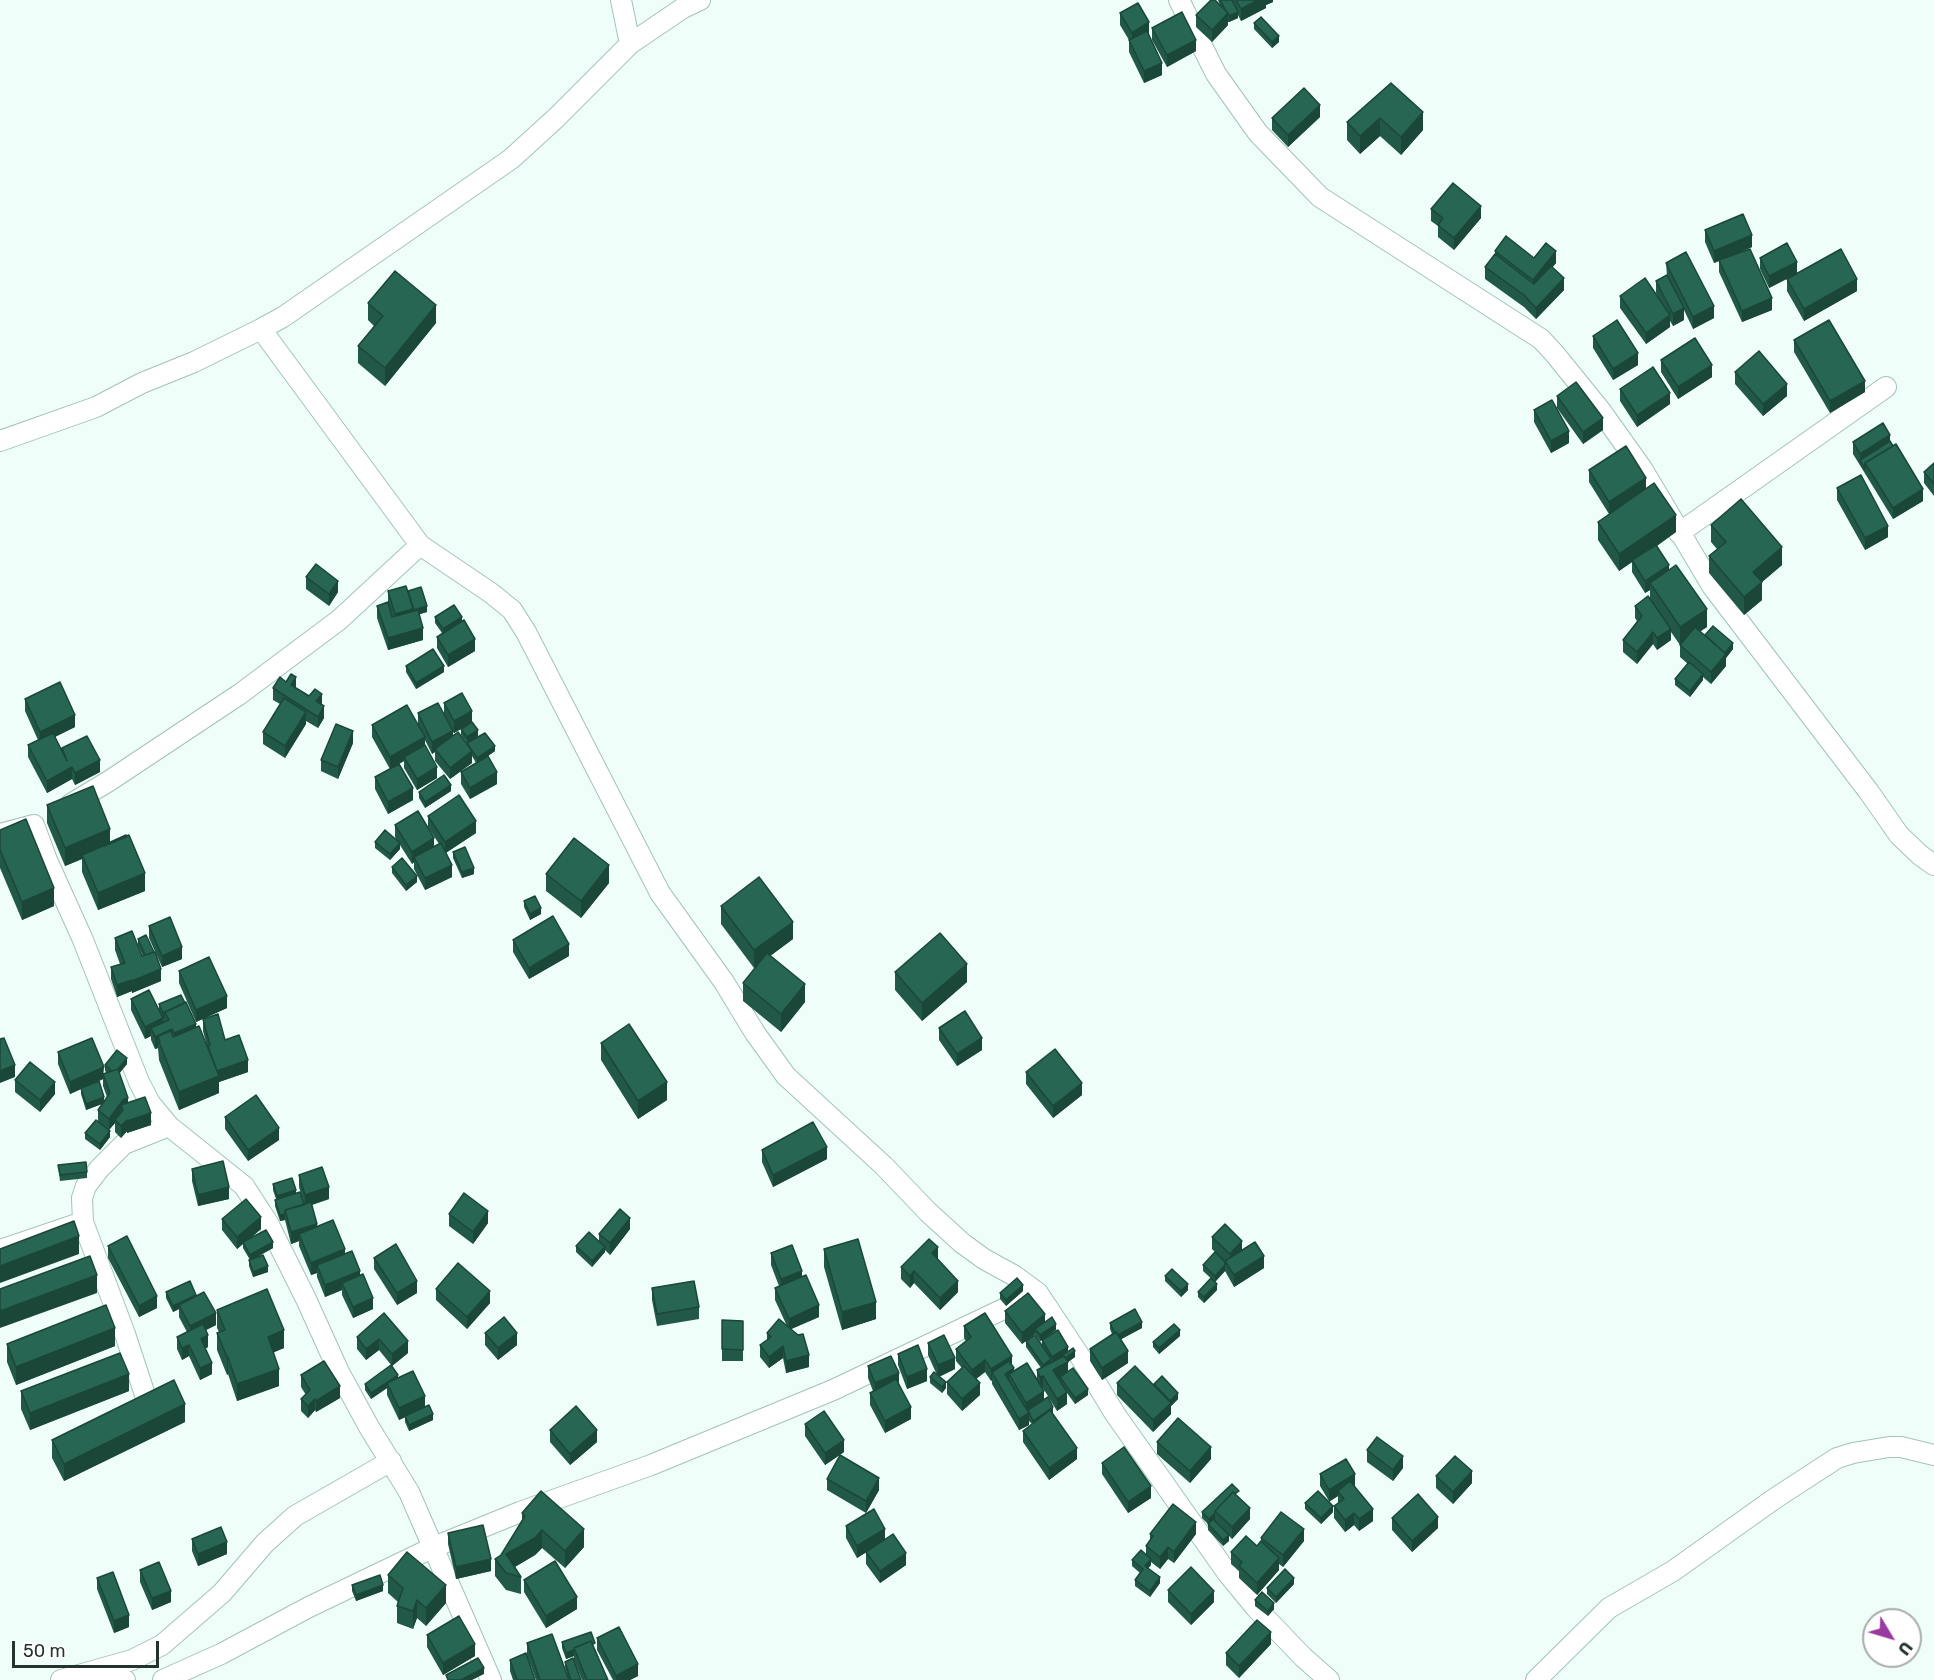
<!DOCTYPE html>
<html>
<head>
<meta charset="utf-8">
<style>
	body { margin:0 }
	#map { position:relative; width:1934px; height:1680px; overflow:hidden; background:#effef8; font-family:Rubik,sans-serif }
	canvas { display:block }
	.north { position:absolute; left:1862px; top:1608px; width:60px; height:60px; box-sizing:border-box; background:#fff; border:2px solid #a8adab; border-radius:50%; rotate:128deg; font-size:16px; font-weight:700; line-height:24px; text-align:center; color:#25332e }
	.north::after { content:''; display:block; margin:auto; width:21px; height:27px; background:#9a39a1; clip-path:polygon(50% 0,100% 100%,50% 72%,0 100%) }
	.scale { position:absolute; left:12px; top:1641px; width:147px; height:27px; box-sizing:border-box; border:3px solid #25332e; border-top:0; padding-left:8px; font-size:18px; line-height:21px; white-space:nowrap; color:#25332e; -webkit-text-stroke:4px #fff; paint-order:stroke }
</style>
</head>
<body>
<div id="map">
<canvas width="1934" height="1680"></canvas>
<div class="north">U</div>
<div class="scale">50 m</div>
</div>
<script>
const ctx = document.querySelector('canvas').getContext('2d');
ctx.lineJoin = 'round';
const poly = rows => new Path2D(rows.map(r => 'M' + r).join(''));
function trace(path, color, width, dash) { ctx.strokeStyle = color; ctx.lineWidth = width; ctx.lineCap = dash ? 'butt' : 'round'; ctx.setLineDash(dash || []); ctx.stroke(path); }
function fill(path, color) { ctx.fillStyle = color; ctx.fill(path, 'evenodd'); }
const minor = poly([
	[621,0,630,44],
	[1179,0,1216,74,1258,133,1320,197,1541,339,1554,353,1601,411,1643,470,1712,586,1869,792,1899,835,1920,855,1934,865],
	[261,329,420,545,491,593,512,610,526,632,660,893,724,982,755,1033,786,1076,884,1166,928,1212,962,1243,984,1259,1015,1276,1038,1293,1081,1358,1115,1414,1228,1574,1256,1608,1303,1657,1329,1680],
	[0,441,96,407,142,383,194,362,261,329,283,317,511,159,556,118,630,44,683,8,700,0],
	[1679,533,1886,387],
	[71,804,109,781,240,694,339,620,420,545],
	[0,834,34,825,47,860,83,940,139,1082,150,1103,169,1126,244,1186,268,1223,306,1299,339,1372,369,1427,409,1492,491,1680],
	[83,1222,82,1198,86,1186,99,1169,124,1144,169,1126],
	[0,1250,83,1222,125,1334,148,1404],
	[95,1671,125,1680],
	[61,1680,132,1660,162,1645,222,1593,265,1543,295,1516,391,1461],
	[163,1680,221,1654,309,1607,434,1547,520,1512,651,1465,833,1390,1035,1294],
	[1536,1680,1609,1608,1673,1571,1774,1499,1837,1458,1853,1453,1889,1447,1901,1447,1934,1455]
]);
trace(minor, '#a1c4b7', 22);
trace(minor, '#fff', 20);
fill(poly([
	[1218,0,1273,0,1273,2,1266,5,1266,8,1241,21,1238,15,1238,18,1229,22,1228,22,1228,25,1212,42,1196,27,1196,15,1220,5],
	[1120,13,1149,34,1162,75,1144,83,1129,52,1129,40,1120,25],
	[1254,23,1279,42,1272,48,1254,29],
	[1152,28,1196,51,1167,67,1152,40],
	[1391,83,1423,130,1401,155,1380,136,1360,154,1347,140,1347,122],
	[1320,117,1288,147,1272,130,1272,118],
	[1431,209,1481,218,1454,250,1438,237,1438,226,1431,221],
	[1705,230,1752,247,1729,257,1772,310,1742,322,1719,272,1719,261,1714,263,1705,242],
	[1495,251,1556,263,1552,267,1564,290,1536,319,1524,307,1485,279,1485,267,1495,255],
	[1760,258,1797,273,1857,291,1804,321,1787,291,1787,279,1791,277,1769,288,1760,269],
	[1666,263,1714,318,1693,329,1684,310,1684,320,1673,326,1670,321,1670,327,1646,344,1620,308,1620,296,1660,300,1656,293,1656,281,1667,276],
	[368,303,436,323,385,386,358,363,358,346,374,326,368,320],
	[1593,336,1638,365,1613,380,1593,348],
	[1794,340,1865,392,1830,413,1794,352],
	[1661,360,1712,377,1678,399,1661,372],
	[1735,372,1787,396,1763,416,1735,384],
	[1620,389,1670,404,1637,427,1620,401],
	[1557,396,1603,430,1583,444,1557,408],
	[1534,410,1569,443,1551,453,1534,422],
	[1890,441,1923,501,1893,519,1853,454,1853,442],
	[1934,463,1934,496,1924,483,1924,472],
	[1589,470,1646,489,1676,532,1657,546,1669,570,1707,627,1700,631,1705,635,1733,649,1726,658,1726,666,1711,684,1703,677,1703,680,1690,697,1675,685,1675,679,1688,664,1680,657,1680,645,1671,632,1671,640,1657,650,1653,644,1637,664,1623,652,1623,640,1637,621,1635,618,1635,606,1650,598,1650,590,1645,593,1632,572,1632,562,1619,571,1598,540,1598,522,1628,501,1609,514,1589,482],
	[1837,488,1888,537,1865,550,1837,500],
	[1711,525,1782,565,1762,582,1762,600,1744,615,1709,573,1709,556,1717,549,1711,542],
	[306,577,338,592,329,606,306,589],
	[388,591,408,593,427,612,419,614,423,640,388,650,377,618,377,606,388,603],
	[435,617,462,622,475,651,448,667,437,648,437,637,442,633,435,623],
	[406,666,444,672,416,689,406,672],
	[273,688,296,688,322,705,324,718,318,728,306,721,306,724,285,758,263,744,263,732,280,704,273,700],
	[25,699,75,727,55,737,62,751,62,748,100,772,75,785,72,779,47,793,28,757,28,745,38,740,25,711],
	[444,703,472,722,478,736,467,743,461,735,461,729,462,728,454,733,453,732,453,736,467,745,467,743,495,751,486,757,497,784,470,799,461,784,461,772,476,763,472,756,472,763,450,779,435,761,435,752,432,754,425,740,425,746,437,778,417,790,404,768,404,761,390,769,372,737,372,725,418,724,418,713,444,713],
	[353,743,338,779,321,771,321,760],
	[375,777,413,800,388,814,375,789],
	[451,791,425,808,419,798,419,792],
	[47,805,110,842,145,891,98,910,82,872,82,859,65,866,47,823],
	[428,816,476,833,446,853,452,877,425,890,414,869,414,862,412,864,400,845,400,849,390,860,375,848,375,842,397,841,395,837,395,825,434,847,439,844,428,827],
	[0,830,54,906,22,920,0,868],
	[453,852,474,874,462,878,453,858],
	[392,867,417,882,406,891,392,873],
	[546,874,609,883,581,918,546,891],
	[524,901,541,914,530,920,524,907],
	[721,906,793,939,770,956,805,1002,781,1032,743,1001,743,983,757,966,754,968,721,924],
	[149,926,182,959,162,967,149,938],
	[115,938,142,956,143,956,138,945,138,939,161,981,132,993,132,991,117,997,111,979,111,967,120,964,115,950],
	[513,940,569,956,529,979,513,952],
	[179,971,227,1008,196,1022,179,983],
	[895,972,967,982,922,1021,895,990],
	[131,999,159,1010,159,1004,196,1027,207,1046,203,1031,203,1019,225,1040,248,1072,219,1082,219,1093,179,1110,159,1060,158,1048,155,1049,151,1040,151,1036,145,1039,131,1010],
	[939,1028,982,1050,957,1066,939,1040],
	[601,1043,667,1100,638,1119,601,1060],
	[58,1052,104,1074,107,1073,105,1071,105,1065,127,1064,119,1073,128,1103,151,1125,127,1133,127,1131,121,1138,115,1132,115,1123,109,1130,110,1137,100,1150,85,1139,85,1133,98,1121,98,1110,102,1104,86,1110,81,1094,81,1089,70,1094,58,1064],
	[103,1079,103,1086,107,1097,104,1101,97,1082],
	[1026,1072,1082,1095,1053,1118,1026,1084],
	[15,1080,55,1094,40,1112,15,1092],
	[225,1117,279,1140,248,1161,225,1129],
	[762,1150,827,1159,773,1187,762,1162],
	[58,1165,87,1172,87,1178,60,1181],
	[192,1169,229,1199,198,1206,192,1181],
	[299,1175,329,1199,312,1205,317,1227,345,1254,360,1275,373,1309,353,1318,342,1295,342,1290,325,1297,317,1277,317,1273,311,1275,299,1246,299,1241,291,1244,285,1220,280,1221,275,1206,275,1200,276,1199,273,1190,273,1184,304,1204,299,1187],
	[449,1214,488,1223,473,1244,449,1226],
	[222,1219,261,1229,251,1238,273,1248,256,1257,268,1272,253,1277,249,1266,249,1260,250,1260,243,1248,243,1244,237,1249,222,1230],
	[630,1229,610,1255,605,1250,605,1252,592,1267,576,1252,576,1246,599,1241,599,1234],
	[1212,1237,1242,1250,1264,1268,1234,1287,1225,1271,1215,1282,1203,1271,1203,1265,1225,1262,1212,1249],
	[108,1246,157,1308,139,1317,108,1258],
	[824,1249,876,1319,842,1330,824,1267],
	[771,1253,802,1276,819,1317,791,1329,809,1367,786,1373,783,1358,769,1368,760,1357,760,1345,767,1340,767,1333,787,1326,775,1300,775,1288,779,1286,771,1265],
	[374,1258,417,1293,397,1305,374,1269],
	[937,1259,958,1292,940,1310,914,1283,910,1288,901,1279,901,1267],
	[1165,1276,1188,1290,1181,1297,1165,1281],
	[652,1288,699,1307,699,1319,657,1326,652,1300],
	[436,1289,490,1303,467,1329,436,1300],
	[1217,1290,1204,1303,1198,1297,1198,1292],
	[1023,1291,1006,1306,1000,1299,1000,1293],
	[166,1292,196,1296,216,1325,206,1330,208,1347,205,1349,212,1374,200,1380,189,1356,182,1360,177,1349,177,1337,187,1332,179,1317,179,1309,173,1312,166,1298],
	[217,1310,284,1348,273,1352,279,1386,237,1401,228,1374,227,1375,217,1350,217,1333,219,1332,217,1328],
	[1005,1311,1045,1322,1056,1330,1040,1341,1035,1334,1030,1338,1042,1346,1042,1340,1068,1351,1075,1357,1068,1362,1068,1372,1088,1395,1075,1404,1067,1393,1067,1404,1057,1411,1043,1388,1044,1400,1077,1459,1049,1480,1023,1442,1023,1431,1032,1424,1029,1421,1029,1425,1019,1430,992,1384,992,1380,991,1381,985,1372,976,1379,980,1395,962,1411,947,1394,947,1382,962,1368,956,1361,956,1349,966,1341,964,1338,964,1326,1012,1365,1014,1371,1037,1378,1037,1370,1041,1368,1026,1347,1026,1341,1022,1344,1005,1323],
	[384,1313,408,1353,392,1366,379,1350,366,1360,357,1349,357,1337],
	[722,1320,743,1321,743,1361,722,1361],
	[1110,1323,1142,1328,1121,1339,1128,1363,1102,1380,1090,1361,1090,1349,1112,1334,1110,1329],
	[485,1333,517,1345,498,1360,485,1345],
	[1180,1336,1159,1354,1153,1347,1153,1342],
	[928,1343,955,1369,939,1377,946,1388,942,1393,930,1383,930,1377,937,1375,928,1355],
	[7,1344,115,1346,16,1385,7,1362],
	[898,1354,927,1381,907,1389,898,1365],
	[868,1366,899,1383,911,1419,885,1433,870,1405,870,1393,873,1391,868,1378],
	[301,1375,340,1398,316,1412,315,1410,308,1418,301,1411,301,1399,306,1395,301,1387],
	[398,1378,425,1407,433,1420,409,1431,405,1422,405,1417,399,1420,387,1395,387,1388,371,1399,365,1390,365,1384],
	[1117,1383,1154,1385,1178,1399,1171,1406,1171,1414,1153,1432,1117,1395],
	[21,1391,129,1391,30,1430,21,1409],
	[185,1422,64,1481,52,1458,52,1440],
	[805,1424,844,1452,825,1465,805,1436],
	[550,1430,597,1442,570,1465,550,1442],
	[1157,1442,1211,1459,1190,1483,1157,1454],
	[1367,1450,1403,1468,1393,1481,1367,1462],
	[1102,1463,1151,1498,1128,1513,1102,1474],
	[1320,1474,1355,1486,1373,1521,1359,1531,1354,1525,1345,1532,1334,1518,1334,1506,1338,1503,1338,1496,1329,1501,1333,1512,1321,1524,1305,1509,1305,1503,1329,1501,1320,1486],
	[1436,1476,1472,1483,1453,1504,1436,1488],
	[827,1479,879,1490,866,1513,827,1490],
	[1238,1497,1250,1519,1232,1539,1229,1536,1229,1541,1223,1546,1208,1530,1208,1524,1202,1518,1202,1512],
	[522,1513,584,1547,565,1568,542,1548,535,1555,515,1567,521,1577,521,1594,506,1590,495,1576,495,1559,501,1555,522,1520],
	[1392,1518,1438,1528,1412,1552,1392,1530],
	[846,1526,885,1539,906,1565,880,1583,866,1564,866,1552,857,1558,846,1538],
	[448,1533,491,1571,456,1579,448,1544],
	[1150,1534,1196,1534,1174,1563,1168,1559,1160,1569,1151,1562,1151,1565,1148,1568,1160,1583,1150,1597,1135,1586,1135,1580,1140,1573,1132,1566,1132,1560,1146,1555,1146,1546,1150,1541],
	[1261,1538,1304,1541,1283,1567,1279,1564,1279,1570,1257,1595,1239,1578,1239,1571,1231,1564,1231,1552,1257,1546,1261,1541],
	[192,1539,227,1554,198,1566,192,1551],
	[140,1570,171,1602,152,1610,140,1582],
	[388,1575,446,1603,426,1626,417,1618,413,1629,397,1623,397,1606,398,1602,388,1593],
	[97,1578,129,1627,114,1633,97,1589],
	[524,1580,577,1609,546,1628,524,1592],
	[1294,1584,1276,1603,1267,1594,1267,1588],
	[352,1585,383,1591,356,1601,352,1591],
	[1168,1590,1214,1602,1191,1625,1168,1602],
	[1255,1600,1274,1609,1268,1616,1255,1606],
	[427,1635,475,1656,443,1675,427,1647],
	[597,1638,638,1676,630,1680,613,1680,597,1650],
	[562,1642,595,1649,608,1680,582,1680,574,1660,574,1656,566,1659,562,1648],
	[527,1643,569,1680,536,1680,527,1655],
	[1271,1644,1239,1678,1226,1665,1226,1653],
	[510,1660,535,1680,513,1680,510,1671],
	[565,1662,581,1680,569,1680,565,1667]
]), '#215847');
fill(poly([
	[1258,0,1273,0,1273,2,1266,5,1266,8,1241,21,1241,9],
	[1238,12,1238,18,1229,22,1229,16],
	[1228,13,1228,25,1212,42,1212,30],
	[1149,22,1149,34,1132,45,1132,33],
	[1279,36,1279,42,1272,48,1272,42],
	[1196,40,1196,51,1167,67,1167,55],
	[1162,63,1162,75,1144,83,1144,71],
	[1320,105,1320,117,1288,147,1288,135],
	[1423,112,1423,130,1401,155,1401,137],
	[1380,118,1380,136,1360,154,1360,136],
	[1481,206,1481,218,1454,250,1454,238],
	[1752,235,1752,247,1714,263,1714,251],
	[1556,251,1556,263,1533,292,1533,280],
	[1797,262,1797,273,1769,288,1769,276],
	[1564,278,1564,290,1536,319,1536,308],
	[1857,279,1857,291,1804,321,1804,309],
	[1772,298,1772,310,1742,322,1742,311],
	[436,305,436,323,385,386,385,368],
	[1714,306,1714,318,1693,329,1693,317],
	[1684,308,1684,320,1673,326,1673,314],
	[1670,315,1670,327,1646,344,1646,333],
	[1638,353,1638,365,1613,380,1613,369],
	[1712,365,1712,377,1678,399,1678,387],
	[1865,381,1865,392,1830,413,1830,401],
	[1787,384,1787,396,1763,416,1763,404],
	[1670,393,1670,404,1637,427,1637,415],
	[1603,418,1603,430,1583,444,1583,432],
	[1569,431,1569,443,1551,453,1551,441],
	[1890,435,1890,447,1860,460,1860,466,1860,454],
	[1646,478,1646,490,1609,514,1609,502],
	[1923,489,1923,501,1893,519,1893,508],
	[1676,515,1676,532,1633,562,1632,560,1632,562,1619,571,1619,554],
	[1888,526,1888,537,1865,550,1865,538],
	[1782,547,1782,565,1762,582,1762,600,1744,615,1744,597,1753,572],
	[1669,565,1669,577,1650,583,1650,590,1645,593,1645,581],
	[338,581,338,592,329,606,329,594],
	[427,606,427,612,414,616,414,610],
	[413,609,413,620,395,626,395,614],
	[1707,609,1707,627,1680,645,1680,627],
	[462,617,462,623,443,635,443,629],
	[423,628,423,640,388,650,388,638],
	[1671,629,1671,640,1657,650,1657,638],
	[1653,632,1653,644,1637,664,1637,652],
	[475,639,475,651,448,667,448,655],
	[1733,643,1733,649,1726,658,1726,666,1711,684,1711,672],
	[444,666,444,672,416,689,416,683],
	[1703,674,1703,680,1690,697,1690,691],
	[296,677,296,689,291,685],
	[322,694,322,706,316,701],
	[324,706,324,718,318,728,318,717],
	[472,711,472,723,454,733,454,721],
	[306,712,306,724,285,758,285,746],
	[75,715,75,727,40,744,40,732],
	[478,730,478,736,467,743,467,737],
	[353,731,353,743,338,779,338,767],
	[453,731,453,743,435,749,435,752,432,754,432,742],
	[425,737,425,749,404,757,404,761,390,769,390,757],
	[495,746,495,751,477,764,477,758],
	[472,751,472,763,450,779,450,768],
	[100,760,100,772,75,785,75,773],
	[72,767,72,779,47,793,47,781],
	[437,767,437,778,417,790,417,779],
	[497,772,497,784,470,799,470,788],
	[451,785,451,791,425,808,425,802],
	[413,788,413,800,388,814,388,802],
	[476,821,476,833,445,853,445,842],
	[110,829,110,847,104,849,82,855,82,859,65,866,65,848],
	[434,838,434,850,414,857,414,862,412,864,412,852],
	[400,843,400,849,390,860,390,854],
	[452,865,452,877,425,890,425,878],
	[609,865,609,883,581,918,581,901],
	[474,868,474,874,462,878,462,872],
	[145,873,145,891,98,910,98,893],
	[417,876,417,882,406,891,406,885],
	[54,888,54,906,22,920,22,902],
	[541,908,541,914,530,920,530,914],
	[793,922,793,939,754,968,754,950],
	[569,944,569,956,529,979,529,968],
	[182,947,182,959,162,967,162,956],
	[967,964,967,982,922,1021,922,1003],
	[161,969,161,981,132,993,132,981],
	[132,980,132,991,117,997,117,985],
	[805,984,805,1002,781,1032,781,1014],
	[227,996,227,1008,196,1022,196,1010],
	[165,1012,165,1018,163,1018,163,1030,151,1028,151,1036,145,1039,145,1027,163,1018,163,1013],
	[196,1024,196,1036,174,1045,174,1033],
	[172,1029,172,1041,160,1042,158,1036,158,1048,155,1049,155,1037],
	[982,1038,982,1050,957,1066,957,1054],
	[127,1058,127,1064,115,1079,115,1073],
	[248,1060,248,1072,219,1082,219,1093,179,1110,179,1092,217,1071],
	[15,1065,15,1077,0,1083,0,1071],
	[104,1067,103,1079,70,1094,70,1082],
	[55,1082,55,1094,40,1112,40,1100],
	[667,1082,667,1100,638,1119,638,1101],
	[1082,1083,1082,1095,1053,1118,1053,1106],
	[104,1097,104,1103,86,1110,86,1104],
	[128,1098,128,1110,123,1110,121,1105,121,1114,115,1120,115,1123,109,1130,109,1119,123,1100],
	[151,1113,151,1125,127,1133,127,1121],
	[127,1120,127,1131,121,1138,121,1126],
	[279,1128,279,1140,248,1161,248,1150],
	[110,1131,110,1137,100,1150,100,1144],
	[827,1147,827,1159,773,1187,773,1175],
	[229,1187,229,1199,198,1206,198,1195],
	[329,1187,329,1199,305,1207,305,1195],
	[296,1190,296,1196,277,1201,277,1196],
	[488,1211,488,1223,473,1244,473,1232],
	[285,1214,285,1220,280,1221,280,1215],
	[261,1217,261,1229,244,1243,243,1242,243,1244,237,1249,237,1237],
	[630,1218,630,1229,610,1255,610,1243],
	[317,1224,317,1236,299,1234,299,1241,291,1244,291,1232],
	[79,1236,79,1254,0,1283,0,1266],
	[1242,1241,1242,1253,1230,1266,1230,1254],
	[273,1242,273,1248,250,1261,250,1255],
	[605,1247,605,1252,592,1267,592,1261],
	[938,1247,938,1259,932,1253],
	[345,1249,345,1261,317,1265,317,1273,311,1275,311,1263],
	[1264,1256,1264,1268,1234,1287,1234,1275],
	[1225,1265,1225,1271,1215,1282,1215,1276],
	[268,1266,268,1272,253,1277,253,1272],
	[360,1271,360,1282,342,1283,342,1290,325,1297,325,1285],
	[802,1271,802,1282,781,1291,781,1279],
	[914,1271,914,1283,910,1288,910,1276],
	[97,1275,97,1293,0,1328,0,1311],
	[417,1281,417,1293,397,1305,397,1293],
	[958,1281,958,1292,940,1310,940,1298],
	[1188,1284,1188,1290,1181,1297,1181,1291],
	[1217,1284,1217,1290,1204,1303,1204,1297],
	[1023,1285,1023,1291,1006,1306,1006,1300],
	[490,1291,490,1303,467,1329,467,1317],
	[196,1295,179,1305,179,1309,173,1312,173,1306],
	[157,1296,157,1308,139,1317,139,1306],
	[373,1298,373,1309,353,1318,353,1307],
	[876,1302,876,1319,842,1330,842,1312],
	[819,1305,819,1317,789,1330,789,1319],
	[216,1313,216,1325,190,1338,190,1326],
	[1045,1314,1045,1326,1035,1329,1035,1334,1022,1344,1022,1333],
	[1142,1322,1142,1328,1116,1342,1116,1336],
	[1056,1324,1056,1330,1040,1341,1040,1335],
	[115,1328,115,1346,16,1385,16,1367],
	[284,1330,284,1348,268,1355,268,1337],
	[1180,1330,1180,1336,1159,1354,1159,1348],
	[517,1333,517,1345,498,1360,498,1348],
	[208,1335,208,1347,201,1351,201,1339],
	[379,1339,379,1350,366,1360,366,1349],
	[408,1341,408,1353,392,1366,392,1354],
	[189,1345,189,1356,182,1360,182,1348],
	[783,1346,783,1358,769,1368,769,1357],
	[1068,1347,1068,1353,1052,1362,1052,1357],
	[1075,1351,1075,1357,1065,1364,1068,1362,1068,1374,1053,1382,1053,1370,1058,1363],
	[1128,1351,1128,1363,1102,1380,1102,1368],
	[809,1355,809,1367,786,1373,786,1361],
	[1012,1356,1012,1368,992,1372,992,1380,991,1381,991,1369],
	[227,1357,228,1357,228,1374,227,1375],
	[955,1358,955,1369,938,1377,938,1365],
	[1051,1359,1051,1364,1043,1371,1043,1365],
	[985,1360,985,1372,972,1382,972,1370],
	[212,1363,212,1374,200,1380,200,1368],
	[1014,1368,1014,1380,1009,1374,1009,1383,1005,1374],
	[279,1369,279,1386,237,1401,237,1384],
	[927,1369,927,1381,907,1389,907,1377],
	[899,1373,899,1384,875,1395,875,1383],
	[129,1374,129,1391,30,1430,30,1413],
	[398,1375,398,1381,387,1383,387,1388,371,1399,371,1393],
	[1043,1376,1043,1388,1040,1389,1040,1377],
	[946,1382,946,1388,942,1393,942,1387],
	[980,1383,980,1395,962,1411,962,1399],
	[340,1386,340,1398,316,1412,316,1401],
	[1088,1389,1088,1395,1075,1404,1075,1398],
	[1044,1391,1044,1402,1026,1415,1026,1403],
	[1067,1392,1067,1404,1057,1411,1057,1399],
	[1178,1393,1178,1399,1171,1406,1171,1414,1153,1432,1153,1420,1170,1403,1170,1401],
	[425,1396,425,1408,399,1420,399,1408],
	[315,1399,315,1410,308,1418,308,1406],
	[185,1404,185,1422,64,1481,64,1464],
	[911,1407,911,1419,885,1433,885,1421],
	[1053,1407,1053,1413,1033,1427,1033,1421],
	[1029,1413,1029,1425,1019,1430,1019,1419],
	[433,1414,433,1420,409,1431,409,1425],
	[597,1430,597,1442,570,1465,570,1454],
	[844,1440,844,1452,825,1465,825,1453],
	[1211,1447,1211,1459,1190,1483,1190,1471],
	[1077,1448,1077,1459,1049,1480,1049,1468],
	[1403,1456,1403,1468,1393,1481,1393,1470],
	[1472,1471,1472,1483,1453,1504,1453,1492],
	[1355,1474,1355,1486,1338,1491,1338,1496,1329,1502,1329,1490],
	[879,1478,879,1490,866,1513,866,1501],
	[1151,1486,1151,1498,1128,1513,1128,1502],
	[1333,1506,1333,1512,1321,1524,1321,1518],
	[1250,1508,1250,1519,1232,1539,1232,1527],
	[1373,1509,1373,1521,1359,1531,1359,1519],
	[1215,1513,1215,1519,1209,1525,1209,1519],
	[1354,1513,1354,1525,1345,1532,1345,1520],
	[1438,1517,1438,1528,1412,1552,1412,1541],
	[1196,1522,1196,1534,1174,1563,1174,1552],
	[584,1529,584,1547,565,1568,565,1551],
	[885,1529,885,1541,857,1558,857,1546],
	[1304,1529,1304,1541,1283,1567,1283,1555],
	[542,1530,542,1548,535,1555,506,1572,506,1554],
	[1229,1535,1229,1541,1223,1546,1223,1540],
	[227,1542,227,1554,198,1566,198,1554],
	[1168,1547,1168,1559,1160,1569,1160,1557],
	[906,1553,906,1565,880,1583,880,1571],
	[1279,1558,1279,1570,1257,1595,1257,1583],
	[491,1559,491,1571,456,1579,456,1567],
	[1151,1559,1151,1565,1145,1572,1145,1566],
	[1160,1577,1160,1583,1150,1597,1150,1591],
	[1294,1578,1294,1584,1276,1603,1276,1597],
	[383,1585,383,1591,356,1601,356,1595],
	[446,1585,446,1603,426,1626,426,1608],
	[171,1591,171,1602,152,1610,152,1598],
	[1214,1591,1214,1602,1191,1625,1191,1614],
	[577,1597,577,1609,546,1628,546,1616],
	[417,1600,417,1618,413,1629,413,1611],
	[1274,1603,1274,1609,1268,1616,1268,1611],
	[129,1615,129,1627,114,1633,114,1621],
	[1271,1632,1271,1644,1239,1678,1239,1666],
	[475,1644,475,1656,443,1675,443,1663],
	[574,1650,574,1656,566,1659,566,1653],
	[638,1664,638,1676,630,1680,616,1680,616,1676],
	[484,1668,484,1674,472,1680,461,1680]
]), '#1b4739');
const building = poly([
	[1211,0,1215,0,1228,13,1212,30,1196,15,1211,0],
	[1220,0,1232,0,1238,12,1229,16,1228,13,1226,11,1220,0],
	[1236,0,1258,0,1241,9,1236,0],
	[1138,3,1149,22,1132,33,1120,13,1138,3],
	[1182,12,1196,40,1167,55,1152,28,1182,12],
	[1261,17,1279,36,1272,42,1254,23,1261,17],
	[1147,31,1162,63,1144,71,1129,40,1147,31],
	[1391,83,1423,112,1401,137,1380,118,1360,136,1347,122,1391,83],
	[1304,88,1320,105,1288,135,1272,118,1304,88],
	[1453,183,1481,206,1454,238,1438,225,1443,218,1431,209,1453,183],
	[1743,214,1752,235,1714,251,1705,230,1743,214],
	[1506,236,1534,258,1546,243,1556,251,1533,280,1495,251,1506,236],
	[1787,243,1797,262,1769,276,1760,258,1787,243],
	[1750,249,1772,298,1742,311,1719,260,1750,249],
	[1841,249,1857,279,1804,309,1787,279,1841,249],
	[1686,252,1714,306,1693,317,1666,263,1686,252],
	[1495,254,1534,284,1551,266,1564,278,1536,308,1524,295,1485,267,1495,254],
	[395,271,436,305,385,368,358,346,383,316,368,303,395,271],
	[1667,275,1684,308,1673,314,1656,281,1667,275],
	[1645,278,1670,315,1646,333,1620,296,1645,278],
	[1617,320,1638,353,1613,369,1593,336,1617,320],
	[1829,320,1865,381,1830,401,1794,340,1829,320],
	[1695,338,1712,365,1678,387,1661,360,1695,338],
	[1759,351,1787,384,1763,404,1735,372,1759,351],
	[1653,367,1670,393,1637,415,1620,389,1653,367],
	[1576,382,1603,418,1583,432,1557,396,1576,382],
	[1552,400,1569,431,1551,441,1534,410,1552,400],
	[1883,423,1890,435,1860,454,1853,442,1883,423],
	[1890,441,1893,446,1865,463,1865,469,1860,460,1890,441],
	[1896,444,1923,489,1893,508,1865,463,1896,444],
	[1626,446,1646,478,1609,502,1589,470,1626,446],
	[1934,463,1934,484,1924,472,1934,463],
	[1861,475,1888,526,1865,538,1837,488,1861,475],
	[1654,483,1676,515,1619,554,1598,522,1654,483],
	[1741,499,1782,547,1753,572,1762,582,1744,597,1709,556,1726,542,1711,525,1741,499],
	[1656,545,1669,565,1645,581,1632,560,1656,545],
	[316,564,338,581,329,594,306,577,316,564],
	[1676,565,1707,609,1680,627,1650,583,1676,565],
	[406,586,413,609,395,614,388,591,406,586],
	[421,587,427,606,414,610,408,591,421,587],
	[1648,596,1671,629,1657,638,1653,632,1637,652,1623,640,1642,616,1635,606,1648,596],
	[388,602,392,617,418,610,423,628,388,638,377,606,388,602],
	[454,605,462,617,443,629,435,617,454,605],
	[464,620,475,639,448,655,437,637,464,620],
	[1713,626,1733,643,1725,653,1705,635,1713,626],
	[1695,627,1726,654,1711,672,1680,645,1695,627],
	[433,649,444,666,416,683,406,666,433,649],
	[1689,662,1703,674,1690,691,1675,679,1689,662],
	[291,674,296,677,291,685,309,696,315,689,322,694,316,701,324,706,318,717,273,688,280,677,286,682,291,674],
	[60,682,75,715,40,732,25,699,60,682],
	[462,693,472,711,454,721,444,703,462,693],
	[284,698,306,712,285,746,263,732,284,698],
	[438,703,453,731,432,742,418,713,438,703],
	[407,705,425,737,390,757,372,725,407,705],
	[472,722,478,730,467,737,461,729,472,722],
	[336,724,353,731,338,767,321,760,336,724],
	[458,732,472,751,450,768,435,749,458,732],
	[53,733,67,761,62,748,87,736,100,760,75,773,72,767,47,781,28,745,53,733],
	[485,733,495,746,477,758,467,743,485,733],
	[425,745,437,767,417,779,404,757,425,745],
	[488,756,497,772,470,788,461,772,488,756],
	[399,764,413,788,388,802,375,777,399,764],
	[444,775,451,785,425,802,419,792,444,775],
	[93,786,110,829,65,848,47,805,93,786],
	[459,795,476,821,445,842,428,816,459,795],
	[418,811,434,838,412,852,395,825,418,811],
	[26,819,54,888,22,902,0,850,0,830,26,819],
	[385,830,400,843,390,854,375,842,385,830],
	[126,835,126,837,104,846,104,845,126,835],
	[129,835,145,873,98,893,82,855,129,835],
	[574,838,609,865,581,901,546,874,574,838],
	[441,843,452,865,425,878,414,857,441,843],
	[465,847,474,868,462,872,453,852,465,847],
	[402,858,417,876,406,885,392,867,402,858],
	[759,877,793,922,754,950,721,906,759,877],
	[535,896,541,908,530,914,524,901,535,896],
	[553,916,569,944,529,968,513,940,553,916],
	[170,917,182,947,162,956,149,926,170,917],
	[132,931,142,956,155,952,161,969,132,981,132,980,117,985,111,967,125,963,115,938,132,931],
	[940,933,967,964,922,1003,895,972,940,933],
	[146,935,154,952,145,955,138,939,146,935],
	[767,953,805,984,781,1014,743,983,767,953],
	[209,957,227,996,196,1010,179,971,209,957],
	[149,990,163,1018,145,1027,131,999,149,990],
	[181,995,185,1003,163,1013,159,1004,181,995],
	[186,1002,196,1024,174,1033,172,1029,155,1037,151,1028,169,1020,165,1012,186,1002],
	[965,1011,982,1038,957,1054,939,1028,965,1011],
	[218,1014,225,1040,239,1035,248,1060,217,1071,208,1046,210,1045,203,1019,218,1014],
	[629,1024,667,1082,638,1101,601,1043,629,1024],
	[199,1026,219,1076,179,1092,159,1042,160,1042,158,1036,171,1031,173,1037,199,1026],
	[4,1038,15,1065,0,1071,0,1039,4,1038],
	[92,1038,104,1067,70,1082,58,1052,92,1038],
	[1055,1049,1082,1083,1053,1106,1026,1072,1055,1049],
	[117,1050,127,1058,118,1069,112,1071,105,1065,117,1050],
	[30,1062,55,1082,40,1100,15,1080,30,1062],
	[118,1069,128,1098,123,1100,109,1119,98,1110,110,1093,103,1074,118,1069],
	[99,1081,104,1097,86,1104,81,1088,99,1081],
	[256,1095,279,1128,248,1150,225,1117,256,1095],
	[145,1097,151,1113,127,1121,127,1120,121,1126,115,1120,123,1110,121,1105,145,1097],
	[96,1120,110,1131,100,1144,85,1133,96,1120],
	[813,1122,827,1147,773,1175,762,1150,813,1122],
	[223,1161,229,1187,198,1195,192,1169,223,1161],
	[86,1162,87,1172,60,1175,58,1165,86,1162],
	[322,1167,329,1187,305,1195,299,1175,322,1167],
	[292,1178,296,1190,277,1196,273,1184,292,1178],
	[300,1192,304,1205,285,1210,285,1214,280,1215,275,1200,300,1192],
	[464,1193,488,1211,473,1232,449,1214,464,1193],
	[246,1199,261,1217,237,1237,222,1219,246,1199],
	[311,1202,317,1224,291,1232,285,1210,311,1202],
	[620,1209,630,1218,610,1243,599,1234,620,1209],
	[333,1220,345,1249,311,1263,299,1234,333,1220],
	[74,1221,79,1236,0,1266,0,1249,74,1221],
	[1225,1224,1242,1241,1230,1254,1212,1237,1225,1224],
	[266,1230,273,1242,250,1255,243,1242,266,1230],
	[589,1232,605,1247,592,1261,576,1246,589,1232],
	[127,1236,157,1296,139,1306,108,1246,127,1236],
	[858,1239,876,1302,842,1312,824,1249,858,1239],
	[929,1239,938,1247,932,1253,958,1281,940,1298,914,1271,910,1276,901,1267,929,1239],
	[1255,1242,1264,1256,1234,1275,1225,1261,1255,1242],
	[396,1244,417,1281,397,1293,374,1258,396,1244],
	[792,1245,802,1271,781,1279,771,1253,792,1245],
	[352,1251,360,1271,325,1285,317,1265,352,1251],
	[1215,1252,1225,1262,1225,1265,1215,1276,1203,1265,1215,1252],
	[263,1255,268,1266,253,1272,249,1260,263,1255],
	[90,1256,97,1275,0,1311,0,1289,90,1256],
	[458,1263,490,1291,467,1317,436,1289,458,1263],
	[1172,1269,1188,1284,1181,1291,1165,1276,1172,1269],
	[363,1274,373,1298,353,1307,342,1283,363,1274],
	[806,1275,819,1305,789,1319,775,1288,806,1275],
	[1017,1278,1023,1285,1006,1300,1000,1293,1017,1278],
	[1211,1278,1217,1284,1204,1297,1198,1292,1211,1278],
	[190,1281,196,1295,173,1306,166,1292,190,1281],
	[694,1281,699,1307,657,1314,652,1288,694,1281],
	[267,1289,284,1330,268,1337,279,1369,237,1384,228,1357,227,1357,217,1333,225,1330,217,1310,267,1289],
	[204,1292,216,1313,190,1326,179,1305,204,1292],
	[1028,1293,1045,1314,1022,1333,1005,1311,1028,1293],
	[106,1305,115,1328,16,1367,7,1344,106,1305],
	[1135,1309,1142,1322,1118,1335,1116,1332,1115,1333,1110,1323,1135,1309],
	[384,1313,408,1341,392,1354,379,1339,366,1349,357,1337,384,1313],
	[985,1313,1012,1356,991,1369,985,1360,972,1370,956,1349,971,1337,964,1326,985,1313],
	[504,1317,517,1333,498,1348,485,1333,504,1317],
	[1052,1317,1056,1324,1040,1335,1035,1329,1052,1317],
	[779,1319,798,1335,803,1334,809,1355,786,1361,783,1346,769,1357,760,1345,771,1337,767,1333,779,1319],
	[722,1320,743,1321,743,1350,722,1349,722,1320],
	[203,1324,208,1335,201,1339,212,1363,200,1368,189,1345,182,1348,177,1337,203,1324],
	[1174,1324,1180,1330,1159,1348,1153,1342,1174,1324],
	[1058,1330,1068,1347,1052,1357,1042,1340,1058,1330],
	[1116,1332,1128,1351,1102,1368,1090,1349,1116,1332],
	[944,1335,955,1358,938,1365,928,1343,944,1335],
	[1035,1335,1051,1359,1043,1365,1026,1341,1035,1335],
	[918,1345,927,1369,907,1377,898,1354,918,1345],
	[1073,1348,1075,1351,1065,1358,1064,1356,1056,1360,1073,1348],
	[120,1353,129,1374,30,1413,21,1391,120,1353],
	[891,1356,899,1373,875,1383,868,1366,891,1356],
	[1064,1356,1068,1362,1053,1370,1067,1392,1057,1399,1043,1376,1040,1377,1037,1370,1064,1356],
	[324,1361,340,1386,316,1401,315,1399,308,1406,301,1399,310,1390,301,1375,324,1361],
	[1009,1361,1014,1368,1005,1374,1029,1413,1019,1419,992,1372,1009,1361],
	[1027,1363,1044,1391,1026,1403,1009,1374,1027,1363],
	[391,1365,398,1375,371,1393,365,1384,391,1365],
	[964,1366,980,1383,962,1399,947,1382,964,1366],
	[1135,1366,1171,1403,1153,1420,1117,1383,1135,1366],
	[1073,1368,1088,1389,1075,1398,1060,1377,1073,1368],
	[413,1371,425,1396,399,1408,387,1383,413,1371],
	[934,1372,946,1382,942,1387,930,1377,934,1372],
	[1162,1376,1178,1393,1170,1401,1154,1384,1162,1376],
	[896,1379,911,1407,885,1421,870,1393,896,1379],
	[174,1380,185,1404,64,1464,52,1440,174,1380],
	[1048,1397,1053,1407,1033,1421,1028,1410,1048,1397],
	[429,1405,433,1414,409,1425,405,1416,429,1405],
	[576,1406,597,1430,570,1454,550,1430,576,1406],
	[1050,1410,1077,1448,1049,1468,1023,1431,1050,1410],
	[824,1411,844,1440,825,1453,805,1424,824,1411],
	[1178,1418,1211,1447,1190,1471,1157,1442,1178,1418],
	[1377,1437,1403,1456,1393,1470,1367,1450,1377,1437],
	[1124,1447,1151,1486,1128,1502,1102,1463,1124,1447],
	[840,1455,879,1478,866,1501,827,1479,840,1455],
	[1455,1456,1472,1471,1453,1492,1436,1476,1455,1456],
	[1346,1459,1355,1474,1329,1490,1320,1474,1346,1459],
	[1350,1481,1373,1509,1359,1519,1354,1513,1345,1520,1334,1506,1344,1499,1338,1491,1350,1481],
	[1232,1484,1239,1491,1235,1494,1233,1492,1215,1511,1215,1513,1209,1519,1202,1512,1232,1484],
	[541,1491,584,1529,565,1551,542,1530,535,1538,506,1554,521,1577,506,1573,495,1559,501,1555,525,1516,522,1513,541,1491],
	[1318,1491,1333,1506,1321,1518,1305,1503,1318,1491],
	[1233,1492,1250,1508,1232,1527,1215,1511,1233,1492],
	[1418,1494,1438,1517,1412,1541,1392,1518,1418,1494],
	[1173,1504,1196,1522,1174,1552,1168,1547,1160,1557,1146,1546,1153,1536,1150,1534,1173,1504],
	[874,1509,885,1529,857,1546,846,1526,874,1509],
	[1281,1512,1304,1529,1283,1555,1261,1538,1281,1512],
	[1213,1519,1229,1535,1223,1540,1208,1524,1213,1519],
	[483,1525,491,1559,456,1567,448,1533,483,1525],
	[221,1527,227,1542,198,1554,192,1539,221,1527],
	[893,1534,906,1553,880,1571,866,1552,893,1534],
	[1246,1536,1257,1546,1261,1541,1279,1558,1257,1583,1239,1566,1242,1562,1231,1552,1246,1536],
	[1141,1550,1151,1559,1145,1566,1160,1577,1150,1591,1135,1580,1143,1569,1132,1560,1141,1550],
	[407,1552,446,1585,426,1608,417,1600,413,1611,397,1606,403,1588,388,1575,407,1552],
	[555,1561,577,1597,546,1616,524,1580,555,1561],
	[159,1562,171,1591,152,1598,140,1570,159,1562],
	[1191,1567,1214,1591,1191,1614,1168,1590,1191,1567],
	[1285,1569,1294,1578,1276,1597,1267,1588,1285,1569],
	[113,1572,129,1615,114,1621,97,1578,113,1572],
	[380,1575,383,1585,356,1595,352,1585,380,1575],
	[1262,1592,1274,1603,1268,1611,1255,1600,1262,1592],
	[459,1616,475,1644,443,1663,427,1635,459,1616],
	[1257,1620,1271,1632,1239,1666,1226,1653,1257,1620],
	[619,1627,638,1664,616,1676,597,1638,619,1627],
	[591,1632,595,1643,593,1644,591,1641,574,1648,574,1650,566,1653,562,1642,591,1632],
	[552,1634,569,1680,540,1680,527,1643,552,1634],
	[591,1641,608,1680,587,1680,574,1648,591,1641],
	[526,1653,535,1680,517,1680,510,1660,526,1653],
	[478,1658,484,1668,461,1680,448,1680,446,1675,478,1658],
	[573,1658,581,1680,571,1680,565,1662,573,1658]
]);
fill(building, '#266652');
trace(building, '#1b4739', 1.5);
</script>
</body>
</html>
